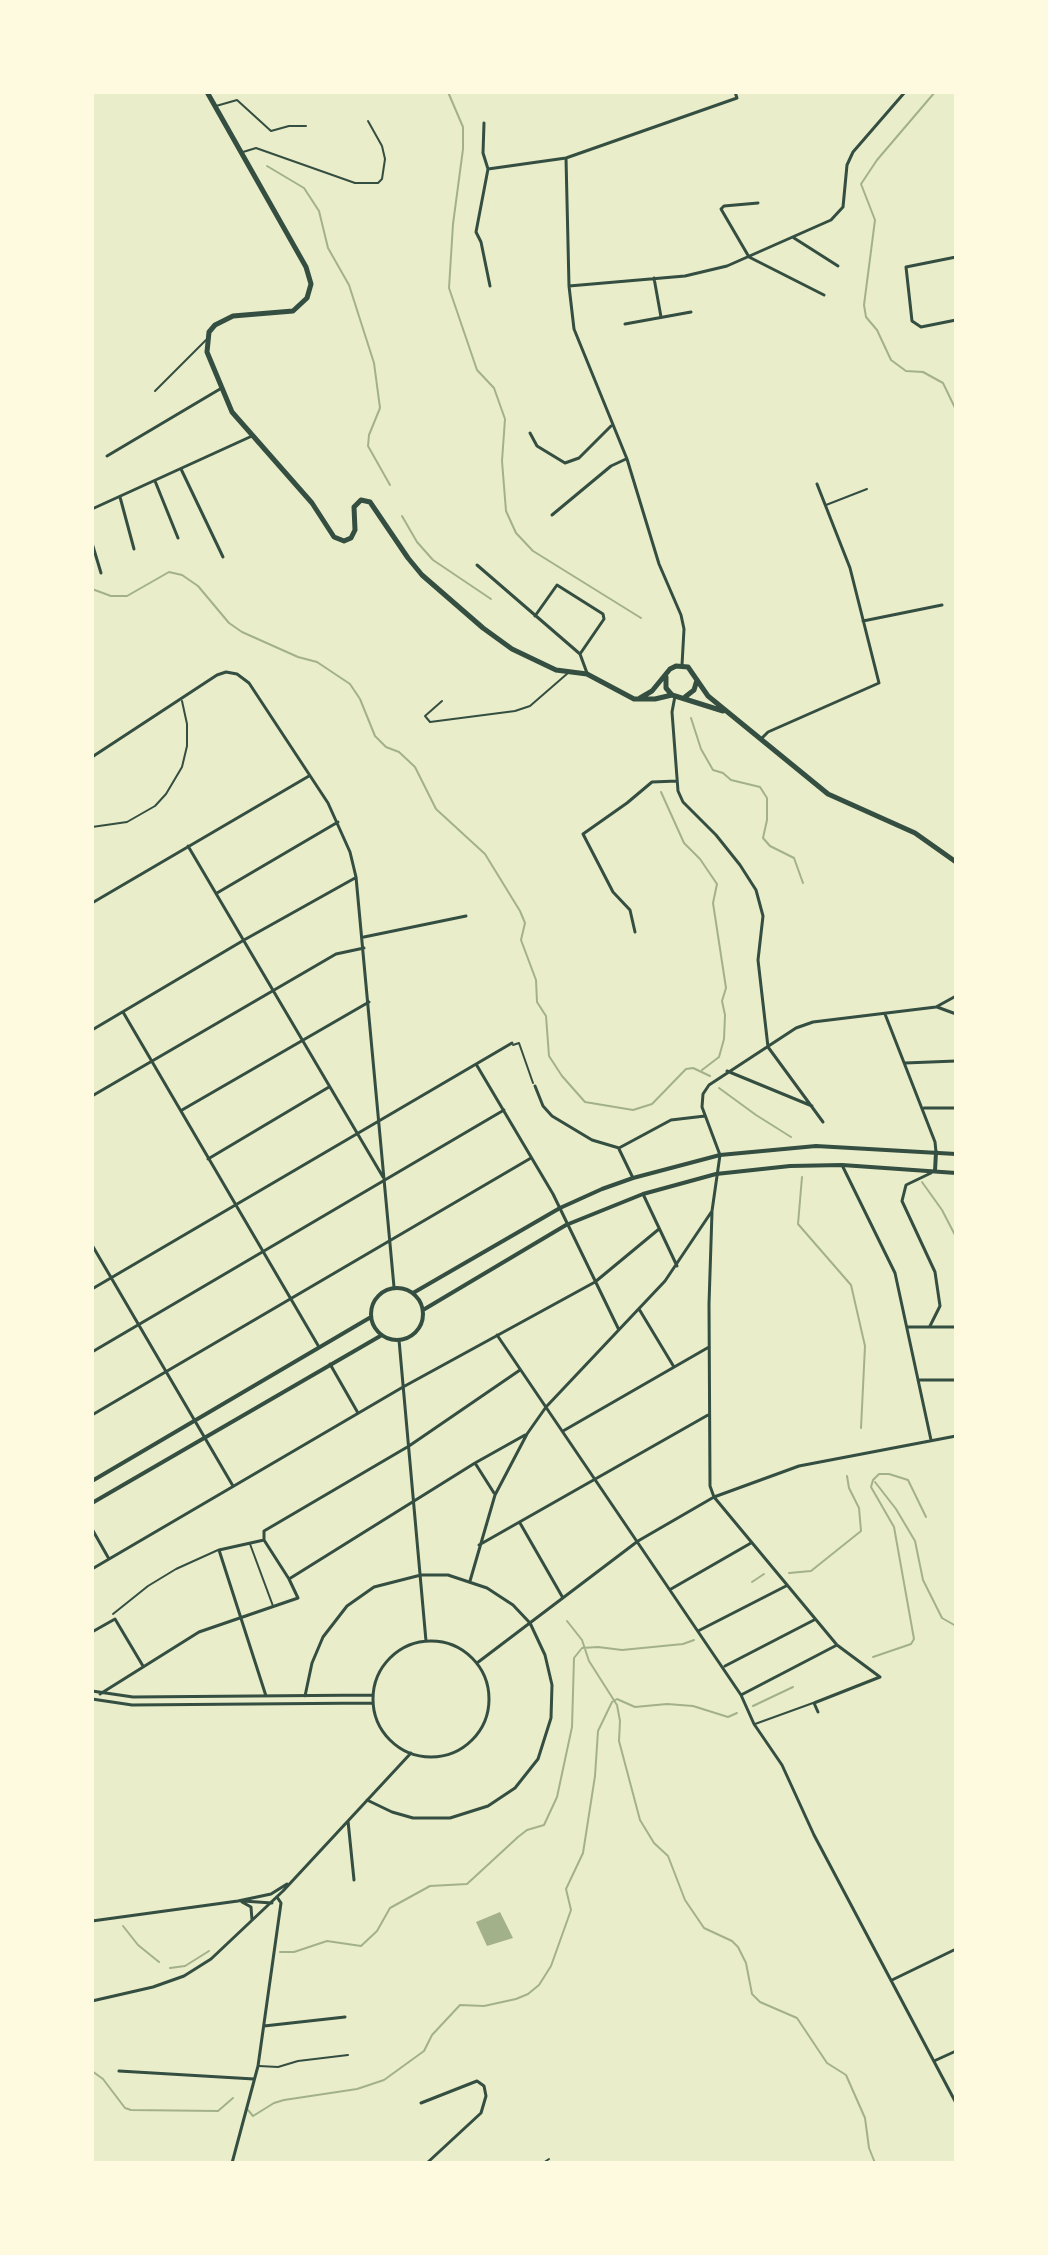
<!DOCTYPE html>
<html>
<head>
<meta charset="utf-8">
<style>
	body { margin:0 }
	#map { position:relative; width:1048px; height:2255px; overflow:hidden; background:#e9edc9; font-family:"Golos Text",sans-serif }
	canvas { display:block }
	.frame { position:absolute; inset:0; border:94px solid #fefae0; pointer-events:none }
</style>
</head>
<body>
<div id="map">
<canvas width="1048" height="2255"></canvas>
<div class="frame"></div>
</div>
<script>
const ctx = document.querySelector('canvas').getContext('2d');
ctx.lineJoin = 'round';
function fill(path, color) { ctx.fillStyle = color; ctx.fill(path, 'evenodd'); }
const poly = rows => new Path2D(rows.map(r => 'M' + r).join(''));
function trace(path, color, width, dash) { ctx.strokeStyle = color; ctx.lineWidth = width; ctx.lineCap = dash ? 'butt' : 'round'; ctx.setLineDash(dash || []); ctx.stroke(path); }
fill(poly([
	[500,1912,513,1938,487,1946,476,1922]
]), '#a3b18a');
trace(poly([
	[448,92,463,127,463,149,453,224,449,288,477,370,494,388,505,419,502,461,506,511,516,533,533,551,641,618],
	[935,92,877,160,861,184,875,220,864,305,866,317,877,330,891,360,906,371,923,372,943,383,956,410],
	[267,166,304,188,319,211,328,248,349,285,374,363,380,408,369,435,368,446,390,485],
	[402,516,417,542,433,560,491,599],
	[92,589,111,596,127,596,169,572,182,575,198,586,229,623,242,632,298,657,317,662,350,684,360,699,375,736,386,747,399,752,415,767,436,809,485,854,520,911,525,923,521,940,536,980,537,1002,546,1016,549,1056,562,1076,585,1102,633,1110,652,1104,686,1069,693,1068,710,1076],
	[691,718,701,749,713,770,723,773,731,780,760,787,767,798,767,820,763,838,770,846,794,858,803,883],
	[661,792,684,843,700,859,717,884,713,903,726,988,722,1001,725,1015,724,1039,719,1057,702,1070],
	[719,1088,756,1115,791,1137],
	[802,1177,798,1224,851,1285,865,1346,861,1428],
	[922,1182,942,1210,956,1237],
	[875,1482,896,1509,915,1541,923,1580,942,1618,956,1626],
	[789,1573,811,1571,861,1531,859,1508,849,1488,847,1476],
	[752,1582,764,1574],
	[567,1621,582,1640,589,1661,617,1705,620,1721,619,1741,640,1820,654,1843,668,1856,685,1900,704,1928,732,1941,738,1947,746,1963,752,1994,760,2002,797,2018,827,2063,846,2075,865,2118,869,2148,875,2163],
	[873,1657,911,1644,914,1639,894,1527,871,1487,873,1480,879,1474,889,1474,908,1480,926,1517],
	[753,1706,793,1687],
	[123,1926,138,1945,159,1962],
	[280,1952,294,1952,327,1941,361,1946,377,1931,390,1908,430,1886,467,1884,518,1837,527,1830,544,1825,557,1797,572,1727,574,1658,582,1648,598,1647,622,1650,683,1644,694,1640],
	[170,1968,185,1966,209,1951],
	[92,2071,103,2079,125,2108,131,2110,218,2111,233,2098],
	[248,2110,253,2116,274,2103,284,2100,357,2089,384,2080,424,2051,432,2035,460,2005,484,2006,516,1999,528,1994,539,1985,551,1966,571,1910,566,1889,583,1853,595,1776,598,1731,612,1702,617,1699,635,1707,667,1704,693,1706,728,1717,737,1713]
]), '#a3b18a', 2);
trace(poly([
	[216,106,237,100,271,131,289,126,306,126],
	[243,152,256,148,355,183,378,183,382,179,385,159,382,146,368,121],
	[155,391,206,340],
	[826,505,867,489],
	[442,701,425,716,430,722,515,711,530,706,568,673],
	[259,2066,278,2067,298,2061,348,2055],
	[543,2163,549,2159]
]), '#344e41', 2);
trace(poly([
	[92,827,127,822,155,806,166,794,182,767,187,746,187,724,182,701],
	[513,1045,519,1043,533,1083],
	[250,1544,273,1606],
	[113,1614,148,1586,176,1569,218,1550],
	[755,1724,813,1703]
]), '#344e41', 2);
trace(poly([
	[484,123,483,153,488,169,476,232,481,242,490,286],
	[566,158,569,286,574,329,627,459,659,564,681,615,684,629,682,665],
	[488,169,566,158,737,98,735,92],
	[758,203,724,206,721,209,749,257,824,295],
	[794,238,838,266],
	[956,257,906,267,912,321,921,327,956,320],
	[654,278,661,317],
	[569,286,685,276,727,266,831,220,843,207,847,165,853,152,905,92],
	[625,324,691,312],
	[530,433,537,446,565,463,579,458,611,426],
	[107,456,220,389],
	[181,469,223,557],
	[155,481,178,538],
	[120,497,134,549],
	[92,509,252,436],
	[552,515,611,466,626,459],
	[92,543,101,573],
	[477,565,580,654,587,673],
	[535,616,557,585,603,614,604,619,580,654],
	[863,621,942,605],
	[675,696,672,712,678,791,683,802,716,835,740,865,756,890,763,916,758,960,768,1047,823,1122],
	[761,739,768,732,879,683,850,568,817,484],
	[92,757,217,675,226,672,237,674,249,683,328,803,350,852,356,877,394,1287],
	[188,846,383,1177],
	[217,893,338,822],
	[92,903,309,776],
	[635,932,630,910,613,892,583,834,627,803,652,782,677,781],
	[364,937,466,916],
	[937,1007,956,1014],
	[123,1012,319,1347],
	[885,1014,935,1142,936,1152],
	[92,1030,244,940,355,878],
	[905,1063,956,1061],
	[476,1064,553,1194,618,1328],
	[727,1071,812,1106],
	[535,1086,543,1106,552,1116,592,1140,619,1148,671,1120,705,1116],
	[92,1096,336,954,364,948],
	[924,1108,956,1108],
	[182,1110,369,1002],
	[619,1149,633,1178],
	[208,1159,329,1087],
	[842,1165,895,1273,931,1440],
	[643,1194,677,1266],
	[712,1212,709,1304,710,1486,714,1497,837,1645,880,1677],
	[92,1245,233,1486],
	[92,1289,512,1043],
	[639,1309,674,1367],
	[930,1326,940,1306,935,1272,902,1201,906,1185,931,1173],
	[908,1327,956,1327],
	[497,1335,741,1695,754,1724,782,1765,814,1835,956,2103],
	[399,1340,426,1641],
	[92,1352,504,1110],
	[330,1364,358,1413],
	[919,1380,956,1380],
	[92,1415,531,1158],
	[563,1431,709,1347],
	[475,1463,494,1493],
	[520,1523,563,1598],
	[92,1529,109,1559],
	[264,1540,264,1531,409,1446,520,1370],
	[264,1540,219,1550,266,1696],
	[479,1545,708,1415],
	[92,1569,403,1387,595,1282,659,1229],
	[289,1579,475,1463,525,1435],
	[470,1581,495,1495,527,1434,546,1407,665,1281,712,1211,720,1155,702,1107,703,1094,709,1085,796,1028,813,1022,936,1007,956,996],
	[671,1589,751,1543],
	[698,1631,786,1586],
	[92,1632,115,1619,143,1666],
	'373 1699a58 58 0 1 1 116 0a58 58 0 1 1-116 0Z',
	[477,1663,638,1541,714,1497,799,1466,956,1436],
	[725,1666,814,1620],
	[92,1691,133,1697,373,1695],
	[100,1694,199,1632,298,1598,289,1579,264,1540],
	[741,1695,837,1645],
	[305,1696,312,1663,323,1637,347,1606,374,1587,421,1575,448,1575,487,1588,513,1605,530,1623,545,1655,552,1685,551,1718,538,1759,515,1788,488,1806,450,1818,413,1818,392,1812,367,1800],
	[92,1699,132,1705,372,1703],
	[818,1712,814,1703,880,1677],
	[348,1821,354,1880],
	[243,1901,272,1903],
	[242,1902,251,1907,252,1920],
	[92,1921,238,1901,271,1894,287,1884],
	[892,1980,956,1949],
	[92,2001,153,1987,184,1976,211,1959,283,1891,411,1753],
	[264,2026,345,2017],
	[934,2061,956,2051],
	[119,2071,254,2079],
	[421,2103,477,2081,484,2086,486,2096,481,2113,427,2163],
	[232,2163,258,2066,281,1903,277,1897]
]), '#344e41', 3);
trace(poly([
	[935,1171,936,1152],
	'371 1314a26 26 0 1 1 52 0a26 26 0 1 1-52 0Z',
	[413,1293,560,1208,602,1189,633,1178,720,1155,816,1146,956,1154],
	[423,1310,566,1225,643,1194,716,1174,790,1166,842,1165,956,1173],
	[92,1481,371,1317],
	[92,1503,382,1335]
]), '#344e41', 4);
trace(poly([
	[207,92,306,267,311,284,307,298,293,311,233,316,215,325,209,332,207,352,232,412,312,503,334,537,344,541,351,538,355,530,354,507,361,500,370,502,408,558,422,575,483,628,512,649,556,670,587,674,634,699,655,699,672,695],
	[666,677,666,688,672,695,723,711],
	[685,697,694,690,697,680],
	[640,698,652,691,670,669,676,666,688,667,708,696,828,794,915,833,956,862]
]), '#344e41', 5);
</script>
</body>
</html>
